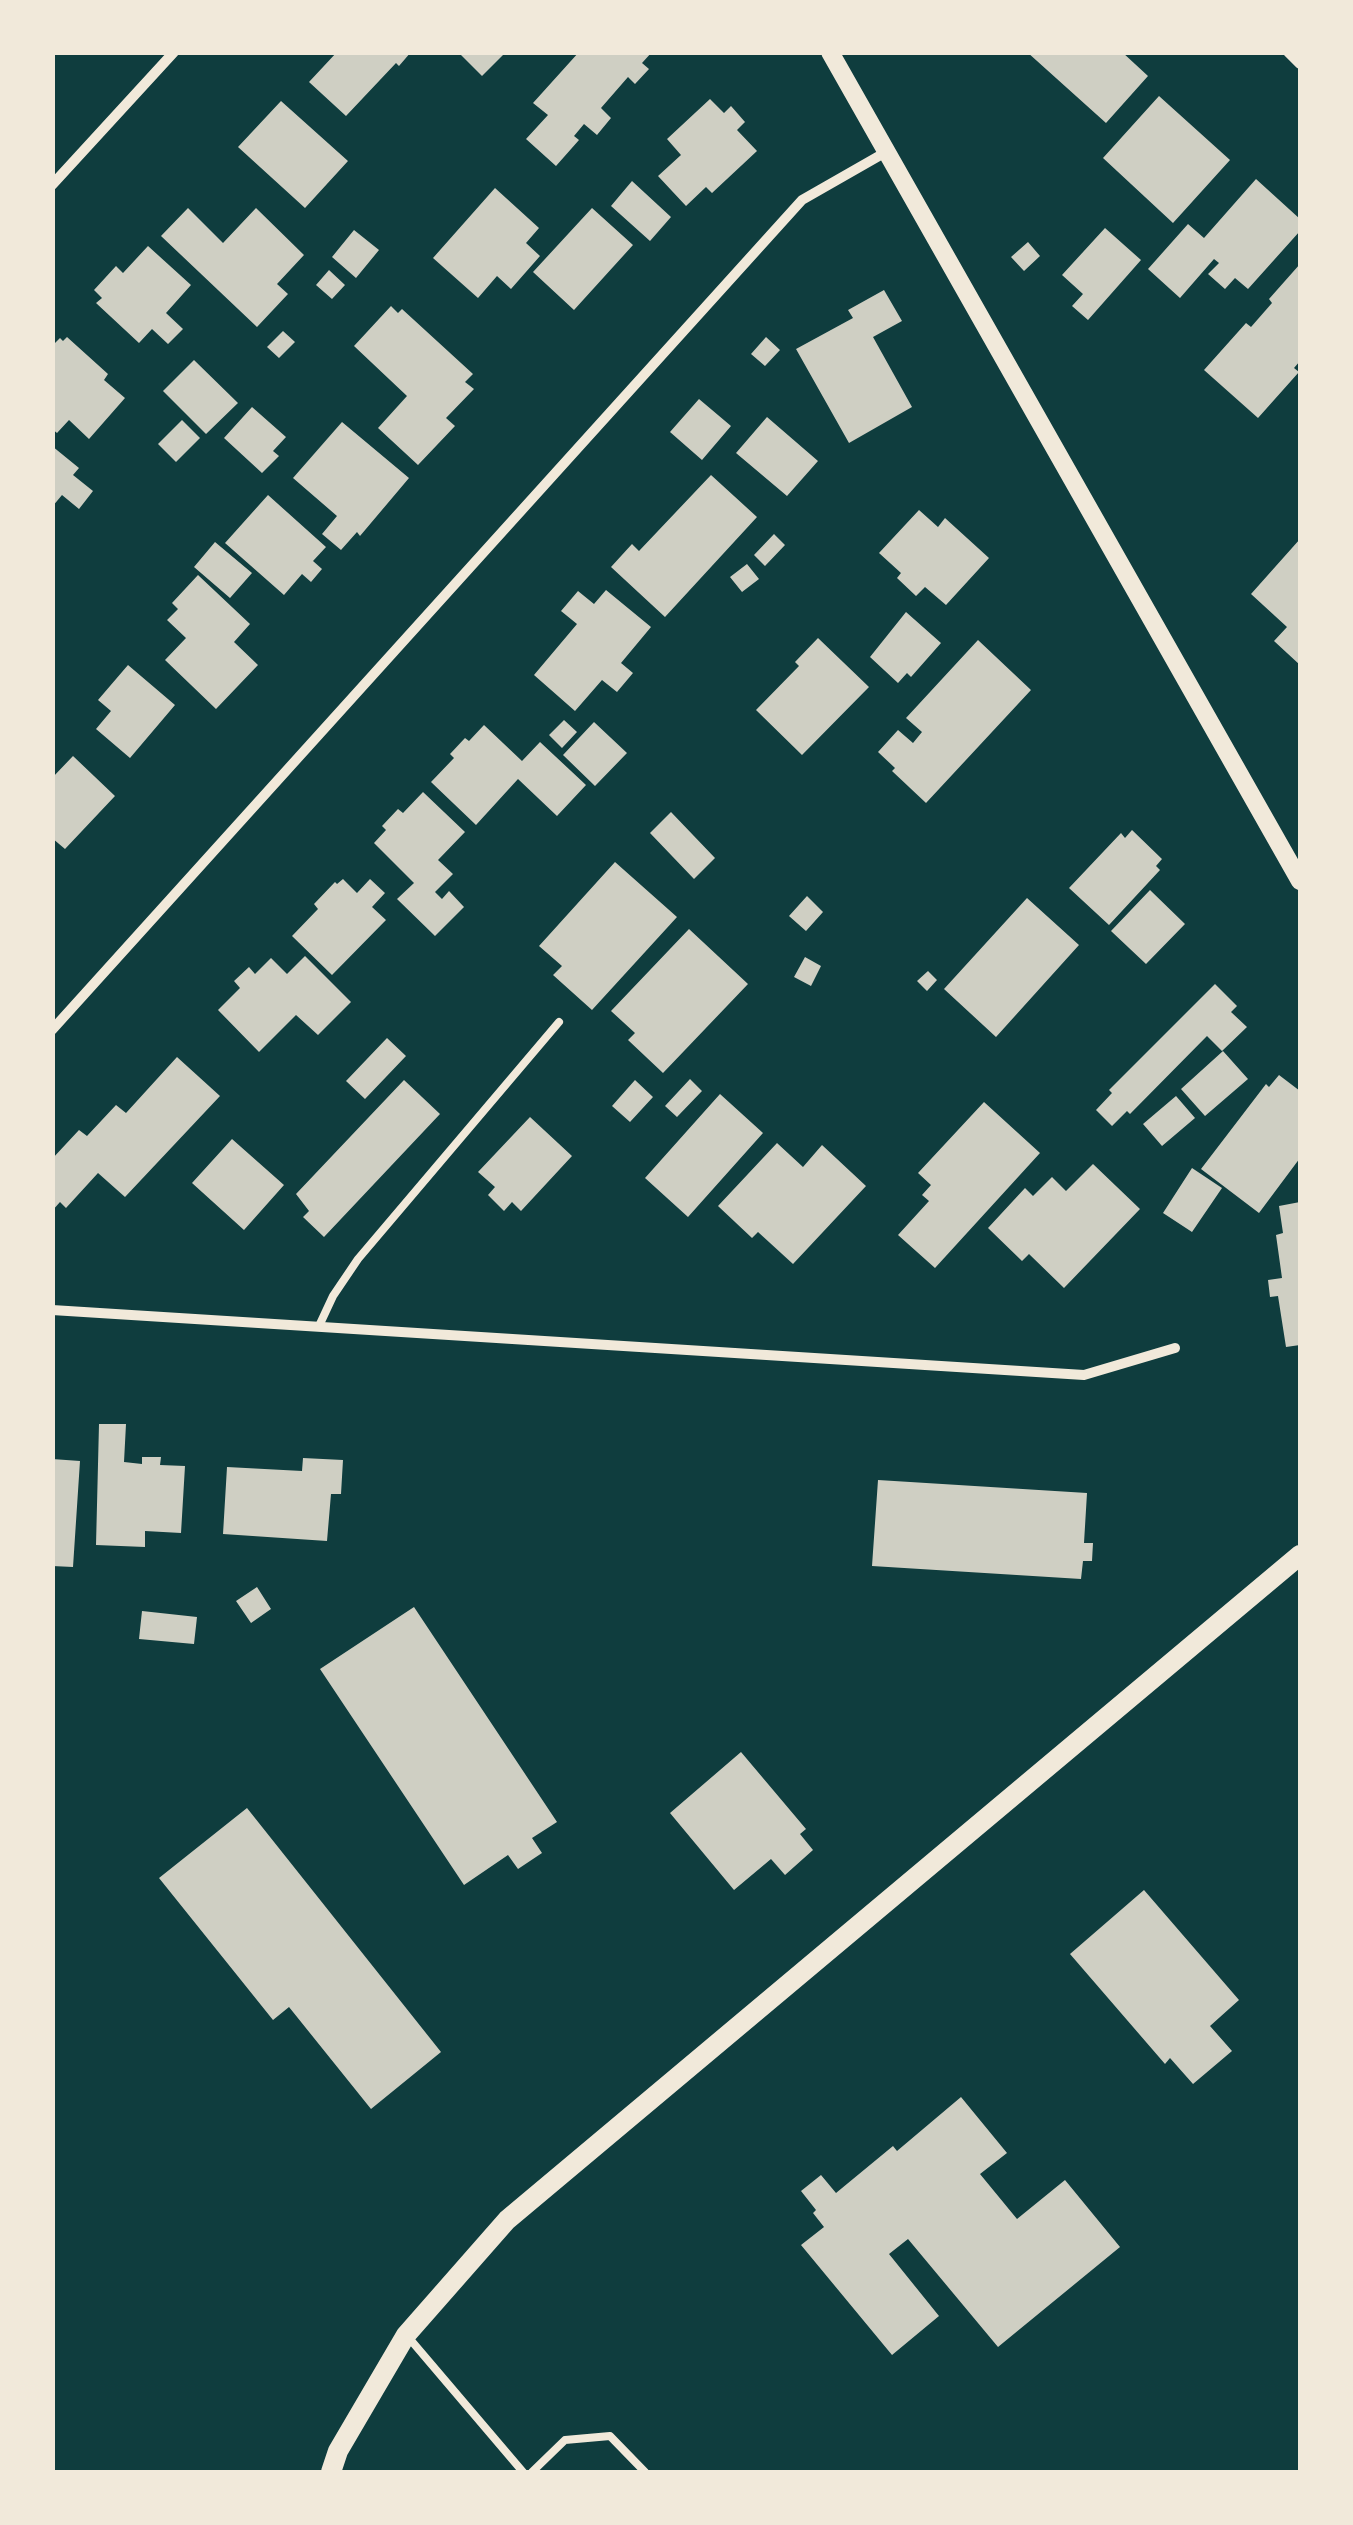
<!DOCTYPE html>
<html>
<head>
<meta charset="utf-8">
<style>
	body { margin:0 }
	#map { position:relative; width:1353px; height:2525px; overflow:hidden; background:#0f3d3e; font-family:"Fira Sans",sans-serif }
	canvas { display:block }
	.frame { position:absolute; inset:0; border:55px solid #f1e9da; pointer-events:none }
</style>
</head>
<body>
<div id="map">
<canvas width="1353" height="2525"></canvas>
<div class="frame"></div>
</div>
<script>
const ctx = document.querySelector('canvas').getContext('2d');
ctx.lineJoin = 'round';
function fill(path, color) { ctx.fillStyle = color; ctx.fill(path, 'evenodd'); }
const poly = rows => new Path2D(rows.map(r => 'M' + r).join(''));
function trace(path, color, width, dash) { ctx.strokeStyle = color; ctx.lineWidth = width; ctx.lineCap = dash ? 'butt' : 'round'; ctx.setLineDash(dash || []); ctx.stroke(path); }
fill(poly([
	[337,52,411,52,399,66,396,63,346,116,309,82],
	[458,52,506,52,482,76],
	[579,52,652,52,642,63,649,69,635,84,628,77,601,108,611,118,597,135,584,124,574,136,579,140,556,166,526,139,548,115,533,103],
	[1027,52,1122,52,1148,76,1106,123],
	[1159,96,1230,160,1173,223,1103,158],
	[710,99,724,113,731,106,745,122,737,130,757,151,712,193,706,187,686,206,658,176,681,155,667,139],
	[281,101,348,161,305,208,238,147],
	[1256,179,1300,219,1300,231,1248,289,1235,278,1225,289,1208,274,1219,263,1214,259,1180,298,1148,269,1188,224,1204,238],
	[632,181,671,217,650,241,611,206],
	[495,188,539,228,526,243,540,256,511,289,497,276,478,298,433,258],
	[188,208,223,243,256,208,304,255,277,284,288,294,257,327,161,236],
	[592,208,633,245,574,310,533,272],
	[1105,228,1141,260,1088,320,1072,306,1083,294,1062,275],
	[354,230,379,250,356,278,332,257],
	[1028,242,1040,256,1024,271,1011,257],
	[148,246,191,285,166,313,183,329,168,344,152,329,139,343,96,303,102,298,94,290,116,266,123,273],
	[1300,264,1300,361,1294,368,1299,372,1258,418,1204,370,1246,323,1251,327,1272,303,1269,299],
	[329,270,345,285,332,299,316,285],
	[884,290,902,321,873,337,912,407,849,443,796,349,853,318,848,310],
	[391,306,398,313,402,309,473,374,465,382,474,389,446,418,455,426,418,465,378,428,407,396,354,346],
	[283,331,295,342,279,358,267,347],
	[67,337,108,374,104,380,125,398,89,439,69,420,57,433,52,429,52,346,60,338,63,341],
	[766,337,780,350,765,366,751,354],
	[194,360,238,403,206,434,163,391],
	[699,399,731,426,702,460,670,432],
	[252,407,286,437,273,451,279,456,262,473,224,438],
	[767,417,818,461,787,496,736,453],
	[182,420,200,438,176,462,158,444],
	[342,422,409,478,360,536,357,532,341,550,322,534,337,516,293,478],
	[52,446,79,468,73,475,93,491,79,509,62,495,52,507],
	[711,475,757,517,665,617,611,567,632,544,639,551],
	[268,495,326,547,313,561,322,569,311,582,302,574,284,595,225,543],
	[919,510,938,527,945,518,989,558,946,605,925,587,916,596,897,578,901,573,879,553],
	[774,534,785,545,765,566,754,555],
	[1300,539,1300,665,1274,641,1287,627,1251,594],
	[215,542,252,573,230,598,194,567],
	[747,564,759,579,742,592,730,577],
	[198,575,250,624,234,642,258,665,216,709,165,660,186,638,167,620,178,609,172,603],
	[606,590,651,627,621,663,633,673,617,692,602,680,575,711,534,675,577,624,561,611,578,591,594,604],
	[906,612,941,643,911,677,907,673,898,683,870,657],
	[818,638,869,687,802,755,756,710,799,666,795,662],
	[978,640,1031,690,926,803,892,771,895,768,878,752,898,730,913,743,922,732,906,718],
	[128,665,175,705,130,758,96,729,111,711,98,700],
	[564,720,577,732,562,748,549,735],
	[594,722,627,753,595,786,563,755],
	[484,725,522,761,540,742,586,785,557,816,518,779,476,825,431,782,454,758,450,754,465,738,469,741],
	[73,756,115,796,65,849,52,838,52,778],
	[423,792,465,832,438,860,453,874,435,892,442,899,449,891,464,907,435,936,397,899,414,883,374,843,386,830,382,826,398,809,403,813],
	[671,812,715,858,694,879,650,833],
	[1132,830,1162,859,1156,866,1160,870,1109,925,1069,888,1121,833,1125,838],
	[615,862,677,917,592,1010,553,975,562,966,539,946],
	[343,879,357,893,370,879,385,893,372,907,386,920,332,975,292,936,318,909,314,904,335,882,337,884],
	[1150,890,1185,924,1146,964,1111,931],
	[807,896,823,912,806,931,789,916],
	[1027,898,1079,945,996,1037,944,989],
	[689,929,748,984,663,1073,628,1040,635,1033,611,1011],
	[305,956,351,1002,318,1035,296,1015,259,1052,218,1010,240,988,234,981,249,967,255,974,271,958,287,974],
	[805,957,821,966,811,986,794,977],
	[928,971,937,980,927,991,917,981],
	[1215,984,1237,1006,1231,1012,1247,1027,1222,1051,1207,1036,1130,1114,1127,1111,1112,1126,1096,1110,1112,1093,1109,1090],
	[387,1038,406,1056,365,1099,346,1081],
	[1223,1051,1248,1079,1205,1116,1181,1089],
	[177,1057,220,1096,125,1197,98,1173,66,1208,60,1202,52,1211,52,1159,79,1130,87,1136,116,1105,126,1113],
	[1279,1075,1300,1091,1300,1158,1259,1213,1201,1169,1266,1084,1269,1087],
	[690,1079,702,1091,677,1117,665,1106],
	[404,1080,440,1114,324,1237,303,1217,309,1211,296,1194],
	[635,1080,653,1097,630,1122,612,1106],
	[720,1094,763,1133,688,1217,645,1178],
	[1176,1096,1195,1118,1162,1146,1143,1124],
	[984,1102,1040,1153,935,1268,898,1235,929,1201,922,1195,931,1185,918,1173],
	[530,1117,572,1156,521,1211,512,1202,504,1211,488,1195,495,1187,478,1172],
	[232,1139,284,1185,244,1230,192,1183],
	[777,1143,803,1167,822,1145,866,1186,793,1264,758,1232,752,1238,718,1206],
	[1093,1164,1140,1209,1064,1288,1029,1254,1022,1261,988,1228,1025,1188,1033,1196,1052,1177,1066,1191],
	[1192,1168,1222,1188,1192,1232,1163,1213],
	[1300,1202,1300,1345,1286,1347,1278,1296,1270,1297,1268,1280,1282,1278,1276,1235,1283,1233,1279,1206],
	[99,1424,126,1424,124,1462,142,1464,142,1457,161,1457,160,1465,185,1466,181,1533,145,1531,145,1547,96,1545],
	[303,1458,343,1460,341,1494,331,1494,327,1541,223,1534,227,1467,302,1471],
	[52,1459,80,1461,73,1567,52,1566],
	[878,1480,1087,1493,1084,1543,1093,1543,1092,1561,1083,1561,1081,1579,872,1566],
	[257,1587,271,1609,251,1623,236,1601],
	[414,1607,557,1822,532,1838,542,1853,518,1869,508,1855,464,1885,320,1669],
	[142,1611,197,1617,194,1644,139,1639],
	[741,1752,806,1829,800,1834,813,1850,785,1875,771,1859,734,1890,670,1813],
	[247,1808,441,2052,371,2109,289,2007,273,2020,159,1878],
	[1144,1890,1239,2000,1210,2026,1232,2051,1193,2084,1170,2058,1165,2064,1070,1954],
	[961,2097,1007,2153,980,2174,1017,2219,1065,2180,1120,2247,998,2347,908,2239,889,2254,939,2316,892,2355,801,2245,824,2227,813,2213,816,2210,801,2191,821,2175,836,2193,893,2146,897,2151]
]), '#cfcfc3');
trace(poly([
	[319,1326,333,1296,358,1259,559,1022],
	[409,2338,523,2472],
	[532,2472,565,2440,610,2436,645,2472]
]), '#f1e9da', 8);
trace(poly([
	[1288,52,1300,64],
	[52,185,174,52],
	[52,1030,802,200,886,152],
	[52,1310,1084,1375,1175,1348]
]), '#f1e9da', 10);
trace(poly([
	[830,52,1300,881]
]), '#f1e9da', 18);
trace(poly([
	[331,2472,338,2451,406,2335,507,2220,1300,1555]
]), '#f1e9da', 20);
</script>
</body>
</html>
